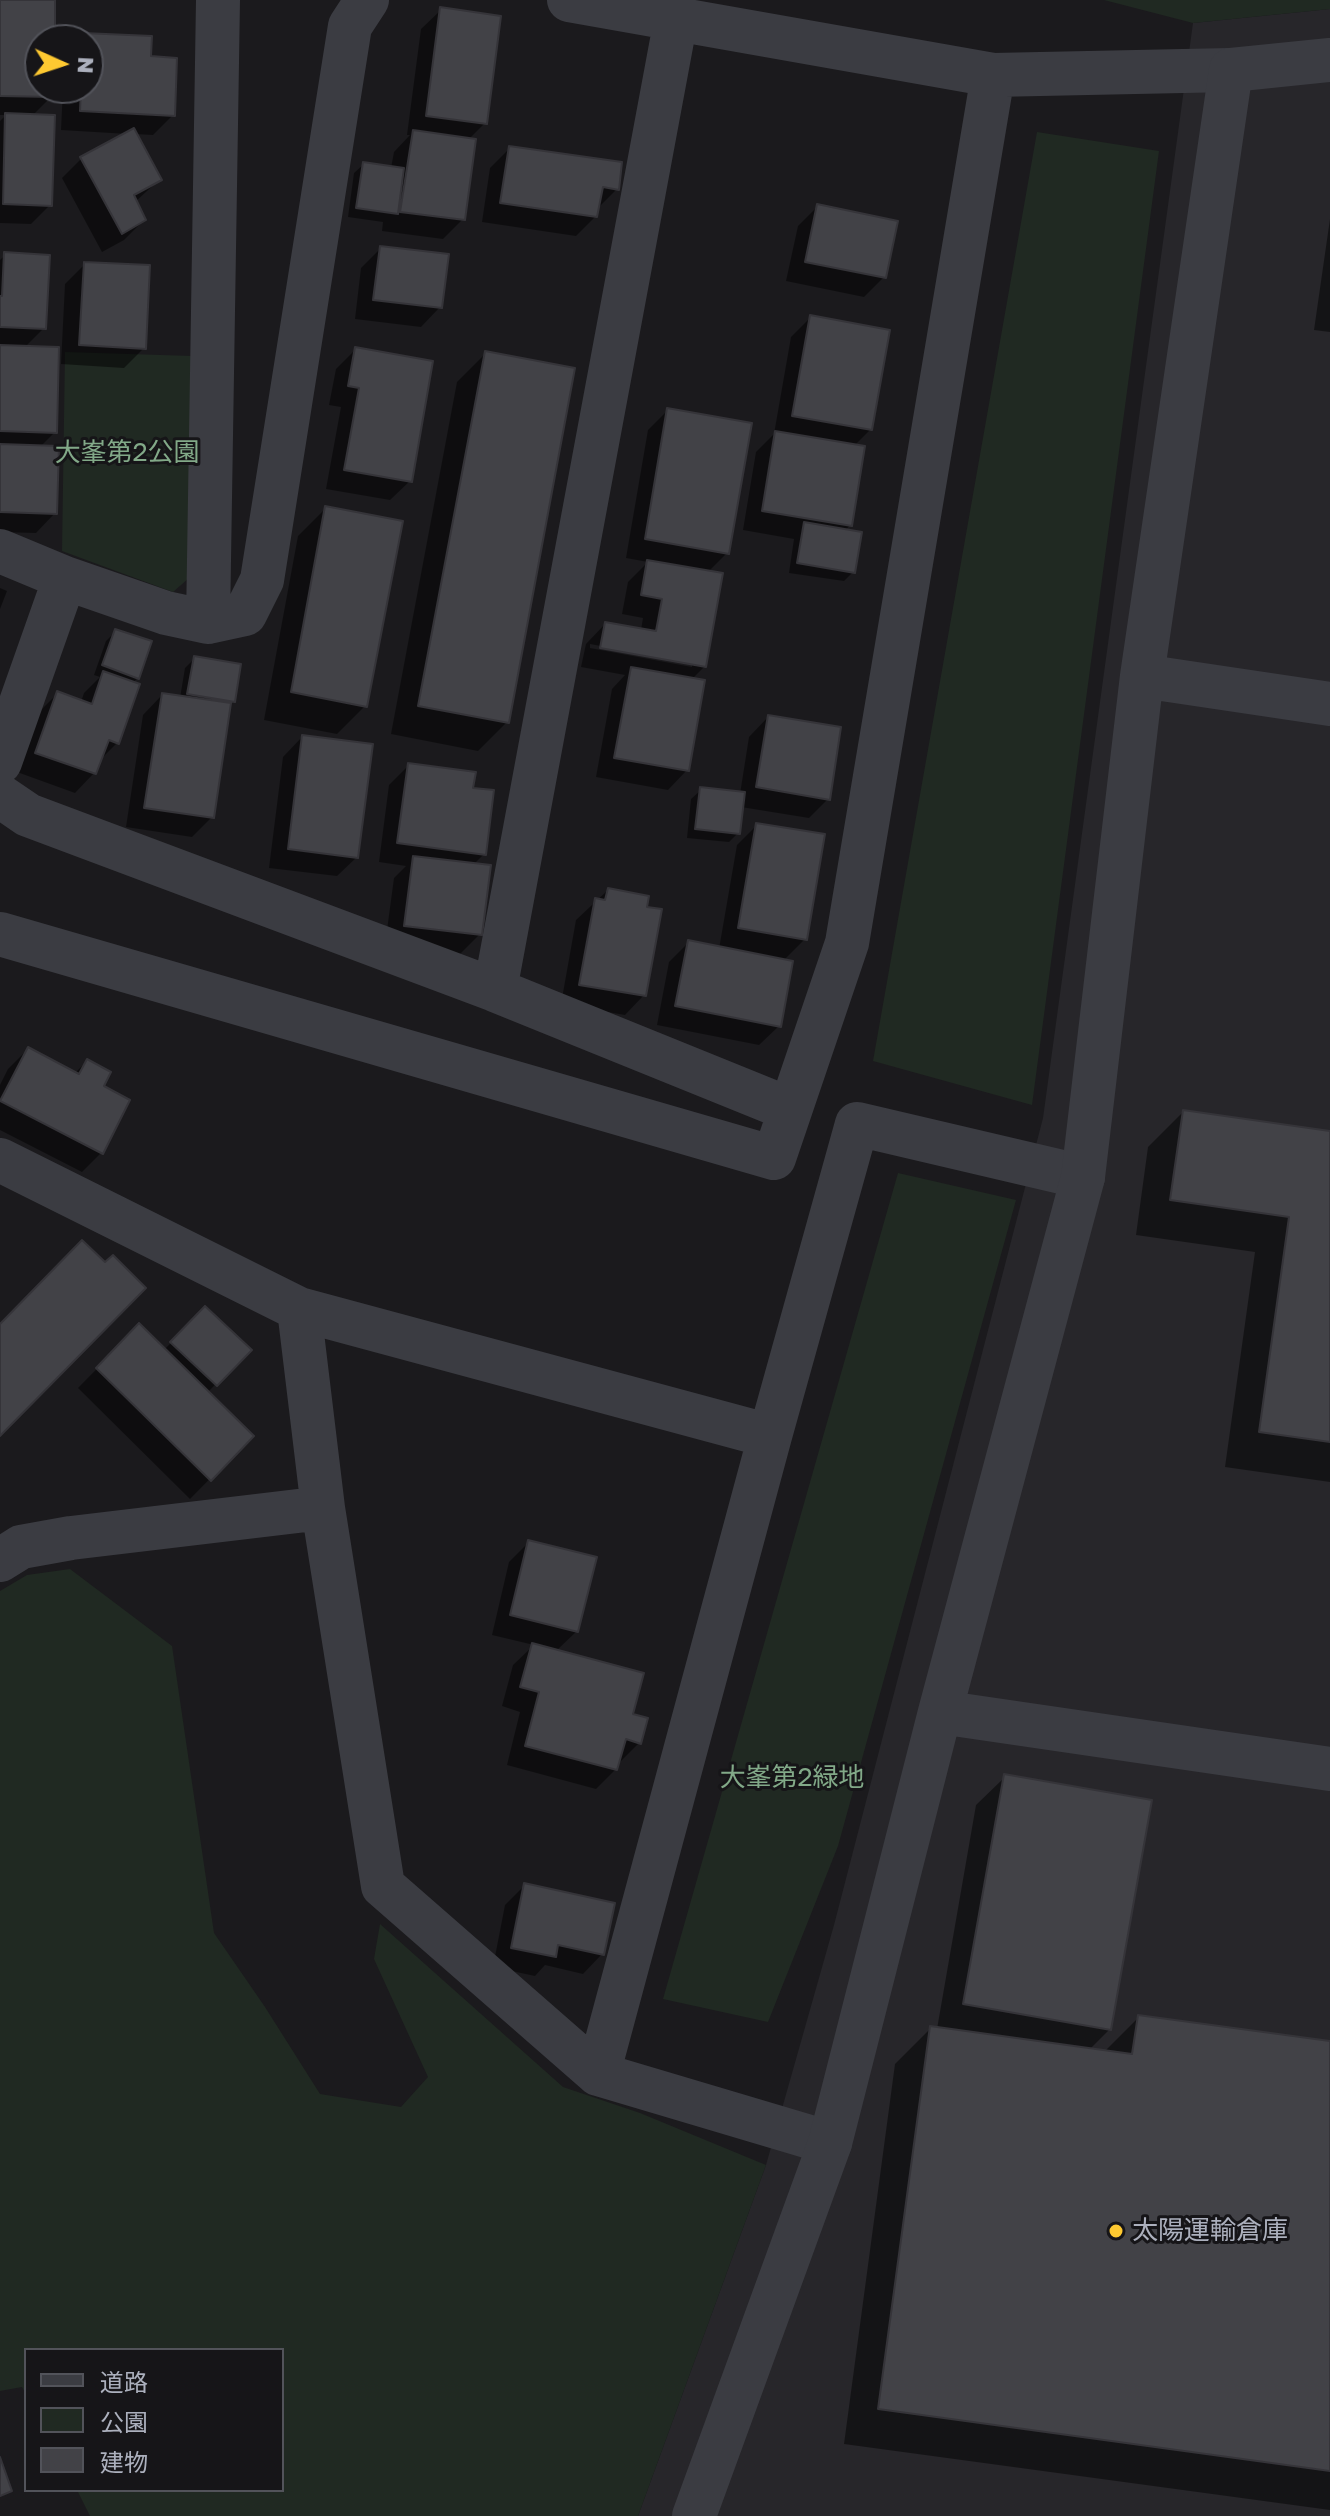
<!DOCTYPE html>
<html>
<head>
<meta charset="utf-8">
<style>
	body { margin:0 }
	#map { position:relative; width:1330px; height:2516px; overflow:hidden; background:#1b1a1d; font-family:"Golos Text","Noto Sans JP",sans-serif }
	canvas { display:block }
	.legend { position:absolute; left:24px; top:2348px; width:260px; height:144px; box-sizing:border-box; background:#161518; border:2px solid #52535a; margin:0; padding:10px 14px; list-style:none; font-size:24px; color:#acb0bd }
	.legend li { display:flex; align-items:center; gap:16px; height:40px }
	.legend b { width:40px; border:2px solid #52535a }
	.north { position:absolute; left:24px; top:24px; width:80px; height:80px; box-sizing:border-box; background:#161518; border:2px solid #52535a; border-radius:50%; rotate:93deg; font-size:22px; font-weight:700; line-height:32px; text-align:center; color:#acb0bd }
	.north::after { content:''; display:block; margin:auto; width:28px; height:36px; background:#fec931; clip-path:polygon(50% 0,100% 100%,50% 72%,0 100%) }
</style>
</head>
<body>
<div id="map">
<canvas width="1330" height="2516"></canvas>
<ul class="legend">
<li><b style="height:10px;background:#3b3c42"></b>道路</li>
<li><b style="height:22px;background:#202922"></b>公園</li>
<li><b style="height:22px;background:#424247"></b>建物</li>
</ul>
<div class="north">N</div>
</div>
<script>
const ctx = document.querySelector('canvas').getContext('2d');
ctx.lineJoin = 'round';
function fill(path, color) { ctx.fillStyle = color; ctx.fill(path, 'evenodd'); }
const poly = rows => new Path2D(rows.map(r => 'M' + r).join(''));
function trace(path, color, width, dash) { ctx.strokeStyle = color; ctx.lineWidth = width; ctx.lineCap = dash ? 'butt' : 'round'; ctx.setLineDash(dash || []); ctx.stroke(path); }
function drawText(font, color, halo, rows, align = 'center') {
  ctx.font = font + ' "Golos Text","Noto Sans JP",sans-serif'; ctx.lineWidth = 6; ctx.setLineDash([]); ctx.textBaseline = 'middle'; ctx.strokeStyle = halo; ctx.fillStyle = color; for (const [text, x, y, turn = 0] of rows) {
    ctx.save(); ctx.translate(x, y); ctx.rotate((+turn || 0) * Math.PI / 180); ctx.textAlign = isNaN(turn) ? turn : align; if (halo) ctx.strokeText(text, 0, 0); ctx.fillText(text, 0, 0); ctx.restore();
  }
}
fill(poly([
	[1330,9,1330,2516,638,2516,766,2165,834,1925,1043,1118,1193,23]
]), '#27262a');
fill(poly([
	[1104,0,1330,0,1330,9,1193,23],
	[1037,132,1159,151,1032,1105,873,1061],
	[65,352,193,356,189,578,173,592,62,551],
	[898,1173,1016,1200,838,1846,768,2022,663,1999],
	[70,1569,172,1646,214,1933,265,2007,320,2094,401,2107,428,2077,374,1959,380,1924,563,2087,640,2113,766,2165,638,2516,90,2516,77,2490,282,2490,282,2350,26,2350,26,2394,22,2387,0,2391,0,1591,27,1575]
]), '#202922');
fill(poly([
	[0,0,53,0,53,40,40,40,40,88,52,88,52,96,32,116,50,205,31,224,0,223,0,121,6,115,0,115],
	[441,10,485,123,468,140,463,219,443,239,382,231,383,222,348,217,354,173,364,164,391,168,394,152,410,135,407,135,421,29],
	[84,35,149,58,173,115,153,135,135,134,159,180,135,202,144,220,124,240,102,252,62,178,82,158,128,134,61,130,63,88,88,88,88,40,79,40],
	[509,149,617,189,597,209,596,216,576,236,482,222,490,168],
	[817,207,884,277,864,297,786,281,798,226],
	[1330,219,1330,332,1314,330],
	[381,248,440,307,421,327,355,319,361,268],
	[5,255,44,328,24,348,55,432,39,448,55,513,36,533,0,532,0,260],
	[85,264,144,348,124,368,61,364,65,284],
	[811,317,871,429,854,446,850,525,845,531,853,572,844,581,789,573,794,539,743,530,756,452,774,434,791,337],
	[356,349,410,481,390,500,326,489,341,407,329,405,336,369],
	[485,354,507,722,478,751,391,734,457,382],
	[668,410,727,553,707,573,704,667,691,680,687,770,668,790,596,777,612,689,625,675,581,667,586,644,605,624,641,630,643,618,622,614,628,582,648,562,626,558,648,430],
	[590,644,692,663,692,667,590,648],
	[326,508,365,706,337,734,264,720,298,536],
	[0,588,7,591,0,609],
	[116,631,138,678,132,683,117,743,98,762,94,773,75,793,17,772,38,713,57,694,81,702,84,693,100,677,94,675,106,641],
	[195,658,233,701,229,705,212,817,192,837,126,827,143,715,162,695,180,698,185,668],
	[768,717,828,799,809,818,741,807,738,833,729,842,687,838,691,799,701,790,740,794,749,737],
	[302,737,357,857,337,876,269,868,283,757],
	[409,765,471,789,484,854,473,865,480,934,460,954,385,945,394,878,406,866,379,862,389,785],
	[757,825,805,939,783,961,779,1026,759,1045,657,1025,669,962,688,943,719,949,737,845],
	[608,890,645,909,644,995,625,1015,561,1004,576,920],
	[28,1049,74,1074,87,1061,101,1087,101,1153,82,1172,0,1130,0,1085,8,1069],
	[1183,1112,1330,1133,1330,1482,1225,1467,1255,1252,1136,1235,1148,1147],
	[205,1308,249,1350,207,1393,252,1436,190,1499,78,1388,139,1326,164,1350],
	[529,1542,577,1631,556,1651,630,1715,639,1743,620,1762,618,1762,616,1769,596,1789,507,1765,520,1712,502,1706,513,1665,534,1645,492,1635,509,1562],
	[1005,1777,1110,2029,1089,2050,1104,2052,1139,2017,1330,2043,1330,2510,844,2444,895,2064,931,2028,937,2029,976,1805],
	[525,1885,602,1954,583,1974,545,1965,535,1976,493,1967,505,1905]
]), '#0007');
const building = poly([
	[0,0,55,0,55,40,40,40,40,88,54,88,54,97,0,96,0,0],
	[440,7,501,16,487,124,426,116,440,7],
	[83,33,152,36,151,56,177,58,175,116,80,111,81,88,88,88,88,40,83,40,83,33],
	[5,113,55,115,52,206,3,204,5,113],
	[134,128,162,180,134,195,146,220,122,234,80,157,134,128],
	[413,130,476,139,465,220,400,212,413,130],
	[509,146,622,162,619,190,603,187,597,217,500,203,509,146],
	[363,162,404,168,398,214,356,208,363,162],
	[817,204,898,221,886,278,805,262,817,204],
	[380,246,449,254,442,308,373,300,380,246],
	[4,252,50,255,46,329,0,327,0,296,2,296,4,252],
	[84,262,150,265,146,349,79,345,84,262],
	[810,315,890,330,872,430,792,416,810,315],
	[0,345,59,347,57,433,0,431,0,345],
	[355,347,433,361,412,482,344,470,359,388,348,386,355,347],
	[485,351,575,368,509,723,418,706,485,351],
	[667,408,752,423,729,554,645,539,667,408],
	[775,431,865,446,852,526,762,511,775,431],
	[0,444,59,446,57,514,0,512,0,444],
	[325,506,403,521,367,707,291,692,325,506],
	[804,522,862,532,855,573,797,563,804,522],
	[647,560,723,573,706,667,600,648,605,622,656,631,662,599,641,595,647,560],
	[115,629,152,641,139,679,102,665,115,629],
	[194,656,241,664,235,702,187,694,194,656],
	[631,667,705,680,689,771,614,758,631,667],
	[103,671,140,684,119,744,109,740,96,774,35,753,57,691,92,704,103,671],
	[162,693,231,703,214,818,144,808,162,693],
	[768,715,841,727,830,800,756,787,768,715],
	[302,735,373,744,358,858,288,849,302,735],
	[408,763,476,772,473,788,494,790,486,855,397,843,408,763],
	[700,787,745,792,740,834,695,829,700,787],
	[756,823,825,834,807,940,738,928,756,823],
	[413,856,491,865,482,935,404,926,413,856],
	[608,888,649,896,647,907,662,909,646,996,579,985,595,898,605,900,608,888],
	[688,940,793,961,781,1027,675,1006,688,940],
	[28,1047,79,1074,87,1059,111,1072,104,1086,130,1100,103,1154,0,1101,28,1047],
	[1183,1110,1330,1131,1330,1442,1259,1432,1289,1217,1170,1200,1183,1110],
	[82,1240,105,1262,113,1255,146,1288,0,1436,0,1324,82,1240],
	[205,1306,252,1350,217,1386,170,1342,205,1306],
	[139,1323,254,1436,211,1481,96,1368,139,1323],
	[528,1540,597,1557,578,1632,510,1615,528,1540],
	[532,1643,644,1673,633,1714,648,1718,641,1744,626,1739,617,1770,525,1746,539,1692,520,1687,532,1643],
	[1004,1774,1152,1800,1111,2030,963,2004,1004,1774],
	[524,1883,615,1903,604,1955,558,1945,556,1957,511,1948,524,1883],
	[1138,2015,1330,2041,1330,2471,878,2409,930,2026,1132,2054,1138,2015],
	[0,2457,12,2491,0,2496,0,2457]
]);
fill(building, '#424247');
trace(building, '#353439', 2);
trace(poly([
	[569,0,993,75,1231,70],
	[0,551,65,578,166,613,208,622,245,614,262,580,350,26,367,0],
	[208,622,218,0],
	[0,762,65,578],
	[0,796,28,815,495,990,789,1109],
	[0,934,774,1158,847,943,993,75],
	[495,990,676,19],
	[0,1160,299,1309,323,1508,383,1886,598,2074,830,2143],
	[299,1309,770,1436],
	[0,1560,21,1547,71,1538,323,1508],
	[598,2074,770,1436,857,1124,1083,1177]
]), '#3b3c42', 44);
trace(poly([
	[1142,676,1330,704],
	[940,1712,1330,1769],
	[694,2516,830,2143,940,1712,1083,1177,1142,676,1231,70,1330,60]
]), '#3b3c42', 44);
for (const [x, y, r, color] of [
	[1116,2231,8,"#fec931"]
]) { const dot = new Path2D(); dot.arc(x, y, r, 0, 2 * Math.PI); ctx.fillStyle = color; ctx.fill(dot); trace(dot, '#161518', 3); }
drawText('26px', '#82a988', '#161518', [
	["大峯第2公園",127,453],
	["大峯第2緑地",792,1778]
]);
drawText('26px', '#acb0bd', '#161518', [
	["太陽運輸倉庫",1132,2231]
], 'left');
</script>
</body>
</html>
